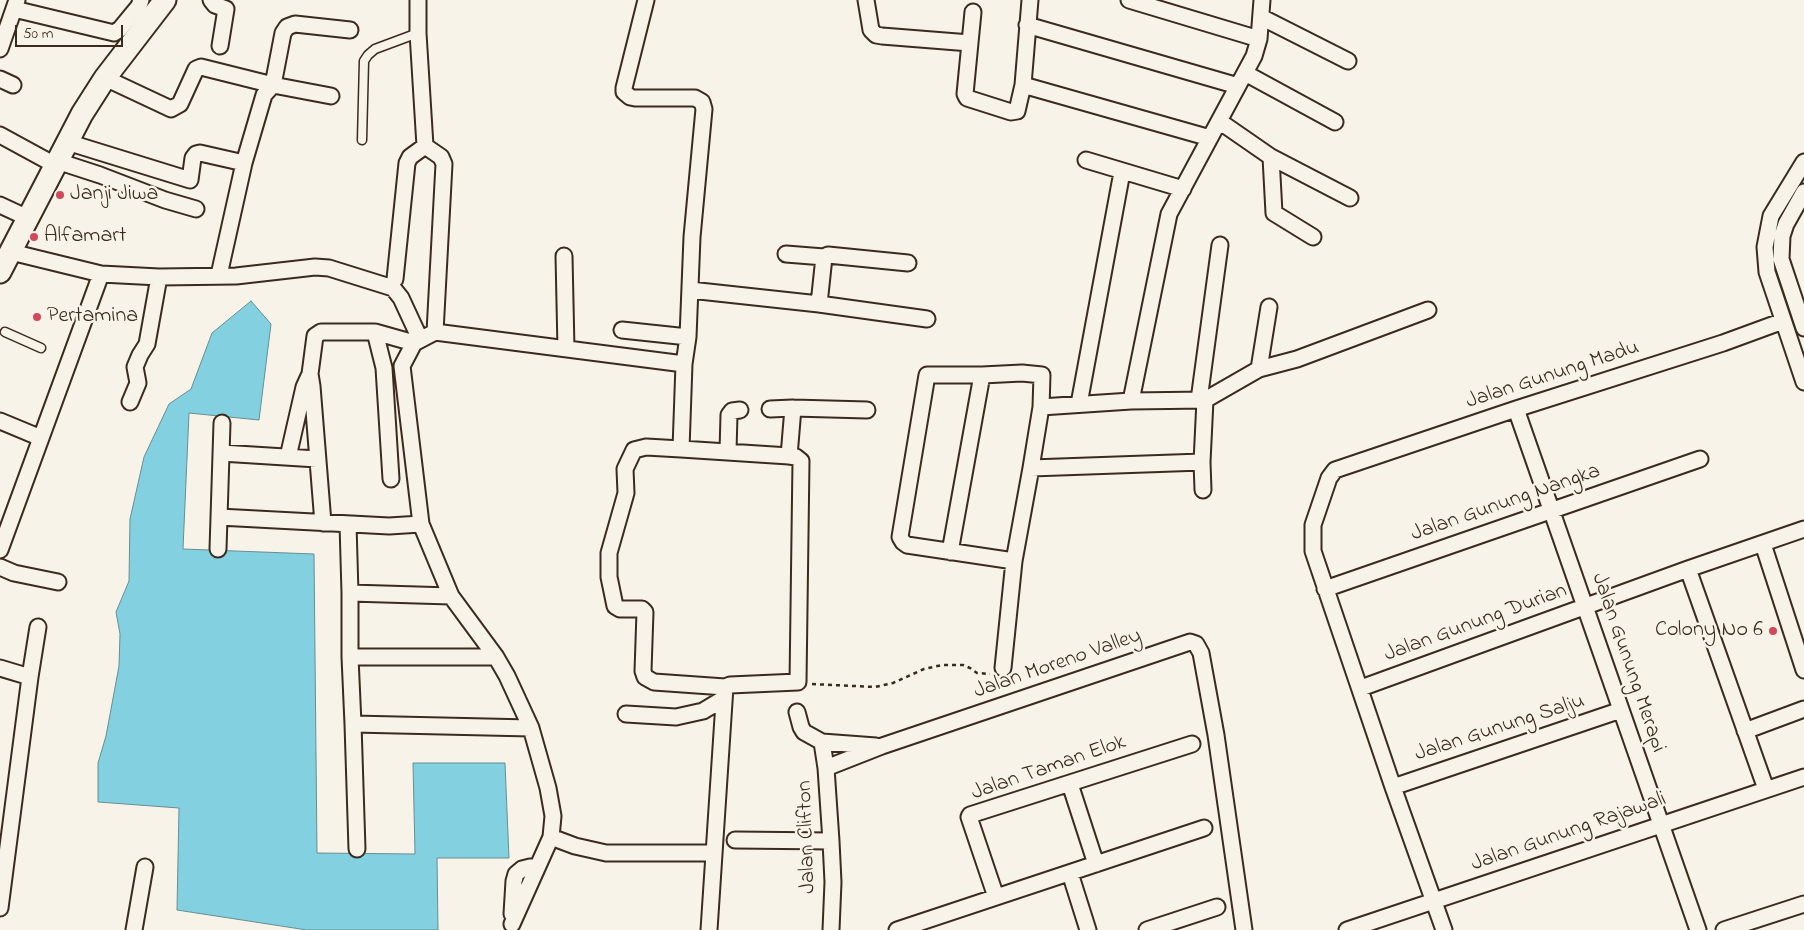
<!DOCTYPE html>
<html>
<head>
<meta charset="utf-8">
<style>
	body { margin:0 }
	#map { position:relative; width:1804px; height:930px; overflow:hidden; background:#f7f3e8; font-family:"Indie Flower",sans-serif }
	canvas { display:block }
	.scale { position:absolute; left:15px; top:25px; width:108px; height:22px; box-sizing:border-box; border:2px solid #3b2a1e; border-top:0; padding-left:6px; font-size:15px; line-height:18px; white-space:nowrap; color:#3b2a1e; -webkit-text-stroke:4px #f7f3e8; paint-order:stroke }
</style>
</head>
<body>
<div id="map">
<canvas width="1804" height="930"></canvas>
<div class="scale">50 m</div>
</div>
<script>
const ctx = document.querySelector('canvas').getContext('2d');
ctx.lineJoin = 'round';
function fill(path, color) { ctx.fillStyle = color; ctx.fill(path, 'evenodd'); }
const poly = rows => new Path2D(rows.map(r => 'M' + r).join(''));
function trace(path, color, width, dash) { ctx.strokeStyle = color; ctx.lineWidth = width; ctx.lineCap = dash ? 'butt' : 'round'; ctx.setLineDash(dash || []); ctx.stroke(path); }
function drawText(font, color, halo, rows, align = 'center') {
  ctx.font = font + ' "Indie Flower",sans-serif'; ctx.lineWidth = 5; ctx.setLineDash([]); ctx.textBaseline = 'middle'; ctx.strokeStyle = halo; ctx.fillStyle = color; for (const [text, x, y, turn = 0] of rows) {
    ctx.save(); ctx.translate(x, y); ctx.rotate((+turn || 0) * Math.PI / 180); ctx.textAlign = isNaN(turn) ? turn : align; if (halo) ctx.strokeText(text, 0, 0); ctx.fillText(text, 0, 0); ctx.restore();
  }
}
const water = poly([
	[251,301,271,324,259,420,189,413,183,549,314,554,317,853,415,854,413,763,505,763,509,858,437,858,438,930,307,930,177,910,179,808,98,802,98,763,106,736,119,666,120,634,116,612,129,581,130,519,144,457,169,404,191,389,212,333,251,301]
]);
fill(water, '#82d0e0');
trace(water, '#668e92', 1);
const lane = poly([
	[362,140,364,61,368,55,375,49,418,33],
	[5,332,41,348]
]);
const street = poly([
	[211,0,215,5,226,9,220,46],
	[418,0,418,33,425,146,441,157,444,164,435,332,414,343,402,366,421,524,451,596,496,657,507,676,531,728,548,788,553,816,551,837,512,924],
	[646,0,624,88,624,92,630,97,635,98,695,98,702,102,704,109,692,237,688,337,684,364,681,449,789,456,796,457,801,461,798,682,730,685,725,687,709,930],
	[866,0,871,30,876,35,882,36,970,43],
	[1129,0,1259,39],
	[14,9,114,33,120,29,139,6,141,0],
	[973,12,965,94,967,98,1011,112,1017,111,1023,85,1030,0],
	[1261,17,1348,61],
	[1027,25,1238,86],
	[0,49,17,0],
	[1245,73,1335,122],
	[105,78,171,109,180,104,196,69,201,67,273,85,283,33,287,27,295,24,350,30],
	[0,79,13,85],
	[1023,85,1210,138],
	[1219,121,1271,157,1350,198],
	[0,135,55,165],
	[67,142,190,180,193,158,196,154,200,153,244,163],
	[1271,157,1274,213,1313,237],
	[1086,160,1183,189],
	[57,161,100,175,165,200,196,209],
	[1804,162,1771,216,1765,247,1767,272,1804,382],
	[1804,192,1786,224,1782,236,1781,259,1804,328],
	[0,205,28,218],
	[11,252,101,274,159,277,236,276,315,267,329,268,393,288,401,298,420,339],
	[786,254,824,257,828,255,908,263],
	[564,256,566,349],
	[219,275,244,163,264,95,273,85,331,96],
	[395,279,407,163,410,157,425,146],
	[690,290,819,304,927,319],
	[819,304,824,257],
	[622,330,688,337],
	[375,332,414,343],
	[435,332,684,364],
	[1259,369,1269,307],
	[1199,400,1220,245],
	[1131,401,1169,214,1254,56,1259,39,1262,0],
	[130,402,138,383,135,367,140,355,147,344,159,277],
	[1079,404,1122,172],
	[1041,407,1131,401,1205,400,1259,369,1297,359,1428,310],
	[770,409,793,408,867,410],
	[1516,409,1698,930],
	[0,421,41,438],
	[681,449,646,447,634,450,625,469,626,493,609,553,609,577,615,606,620,609,642,609,645,612,643,671,645,677,654,682,725,687],
	[728,451,729,415,732,411,740,410],
	[221,453,317,459],
	[789,456,793,408],
	[288,457,304,387,309,376],
	[1031,468,1202,462],
	[1203,490,1202,462,1205,400],
	[219,517,389,526,421,524],
	[323,523,312,386,310,374,315,336,321,332,375,332,384,368,391,479],
	[348,524,350,593,350,657,353,724,357,849],
	[1763,544,1804,670],
	[218,549,222,423],
	[0,550,101,274],
	[950,552,982,375],
	[0,567,14,573,58,582],
	[1688,569,1766,789],
	[1325,589,1700,459],
	[350,593,451,596],
	[350,657,496,657],
	[0,668,30,677,38,627],
	[1003,668,1014,561,1031,468,1041,407,1042,375,1022,373,982,375,927,375,900,537,903,542,907,545,1014,561],
	[1361,688,1688,569,1804,529],
	[797,712,801,727,804,732,822,742,876,746],
	[626,714,676,717,703,711,723,699],
	[353,724,531,728],
	[1745,731,1804,709],
	[822,742,826,768,831,841,833,882,831,930],
	[826,768,882,746,1190,642,1196,644,1201,653,1216,735,1244,930],
	[1070,784,1096,864],
	[1393,787,1621,710],
	[551,837,575,846,606,853,714,853],
	[735,840,831,841],
	[1070,873,1088,930],
	[996,897,969,817,970,815,1192,744],
	[0,908,30,677],
	[512,914,514,881,516,874,522,869,530,867,537,867],
	[134,930,145,867],
	[897,930,1204,828],
	[1147,930,1217,907],
	[1347,930,1804,777],
	[1444,930,1393,787,1313,551,1313,525,1329,478,1335,470,1516,409,1723,343,1783,321],
	[1724,930,1804,904]
]);
const secondary = poly([
	[0,272,82,114,105,78,165,0]
]);
trace(lane, '#3b2a1e', 11);
trace(street, '#3b2a1e', 19);
trace(secondary, '#3b2a1e', 25);
trace(poly([
	[812,684,875,687,893,683,924,669,942,665,963,665,970,668,977,673,990,674]
]), '#3b2a1e', 2.5, [4, 4]);
trace(lane, '#f7f3e8', 8);
trace(street, '#f7f3e8', 15);
trace(secondary, '#f7f3e8', 21);
for (const [x, y, r, color] of [
	[60,195,5,"#d1495b"],
	[34,237,5,"#d1495b"],
	[37,317,5,"#d1495b"],
	[1773,631,5,"#d1495b"]
]) { const dot = new Path2D(); dot.arc(x, y, r, 0, 2 * Math.PI); ctx.fillStyle = color; ctx.fill(dot); trace(dot, '#f7f3e8', 2); }
drawText('22px', '#3b2a1e', '#f7f3e8', [
	["Janji Jiwa",70,195],
	["Alfamart",44,237],
	["Pertamina",47,317],
	["Colony No 6",1763,631,"right"]
], 'left');
drawText('22px', '#3b2a1e', '#f7f3e8', [
	["Jalan Gunung Madu",1553,376,-18],
	["Jalan Gunung Nangka",1506,504,-19],
	["Jalan Gunung Durian",1476,624,-20],
	["Jalan Gunung Merapi",1627,663,71],
	["Jalan Moreno Valley",1058,665,-19],
	["Jalan Gunung Salju",1500,729,-18],
	["Jalan Taman Elok",1049,769,-19],
	["Jalan Gunung Rajawali",1569,833,-19],
	["Jalan Clifton",808,837,-92]
]);
</script>
</body>
</html>
